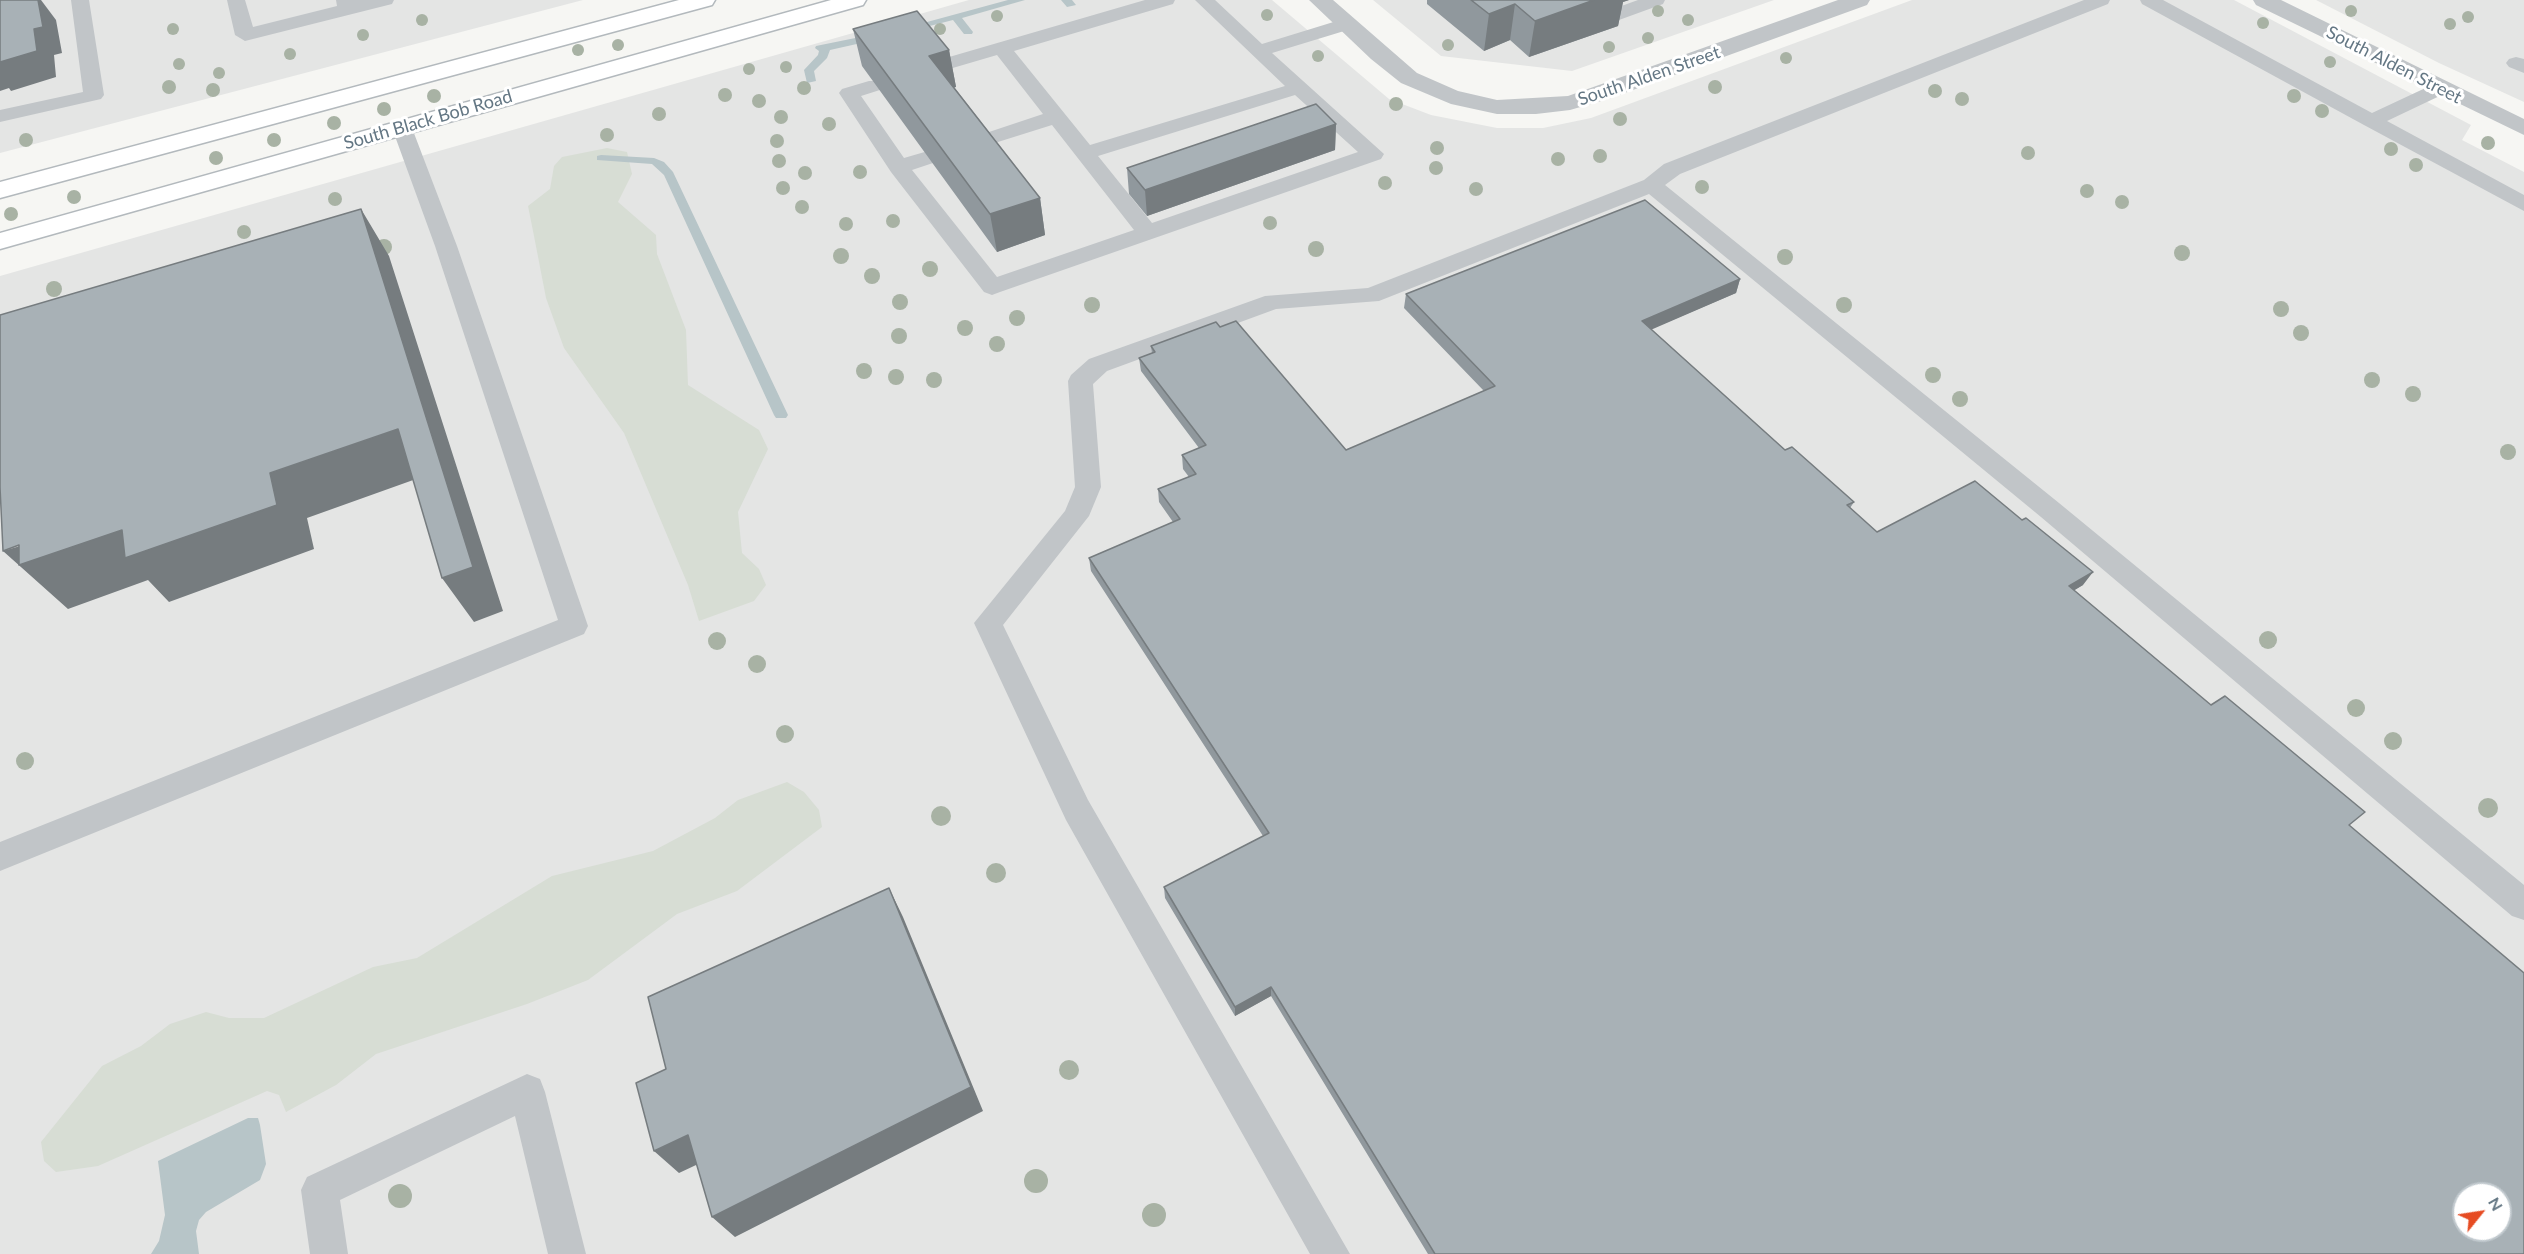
<!DOCTYPE html>
<html>
<head>
<meta charset="utf-8">
<style>
	body { margin:0 }
	#map { position:relative; width:2524px; height:1254px; overflow:hidden; background:#f6f6f3; font-family:Lato,sans-serif }
	canvas { display:block }
	.north { position:absolute; left:2452px; top:1182px; width:60px; height:60px; box-sizing:border-box; background:#fff; border:2px solid #c1c9ce; border-radius:50%; rotate:60deg; font-size:16px; font-weight:700; line-height:24px; text-align:center; color:#647784 }
	.north::after { content:''; display:block; margin:auto; width:21px; height:27px; background:#e64c23; clip-path:polygon(50% 0,100% 100%,50% 72%,0 100%) }
</style>
</head>
<body>
<div id="map">
<canvas width="2524" height="1254"></canvas>
<div class="north">N</div>
</div>
<script>
const ctx = document.querySelector('canvas').getContext('2d');
ctx.lineJoin = 'round';
function fill(path, color) { ctx.fillStyle = color; ctx.fill(path, 'evenodd'); }
const poly = rows => new Path2D(rows.map(r => 'M' + r).join(''));
function trace(path, color, width, dash) { ctx.strokeStyle = color; ctx.lineWidth = width; ctx.lineCap = dash ? 'butt' : 'round'; ctx.setLineDash(dash || []); ctx.stroke(path); }
function drawText(font, color, halo, rows, align = 'center') {
  ctx.font = font + ' Lato,sans-serif'; ctx.lineWidth = 6; ctx.setLineDash([]); ctx.textBaseline = 'middle'; ctx.strokeStyle = halo; ctx.fillStyle = color; for (const [text, x, y, turn = 0] of rows) {
    ctx.save(); ctx.translate(x, y); ctx.rotate((+turn || 0) * Math.PI / 180); ctx.textAlign = isNaN(turn) ? turn : align; if (halo) ctx.strokeText(text, 0, 0); ctx.fillText(text, 0, 0); ctx.restore();
  }
}
fill(poly([
	[0,0,583,0,0,153],
	[969,0,1272,0,1389,99,1431,115,1497,128,1543,128,1591,118,1912,0,2234,0,2471,125,2462,140,2524,172,2524,1254,0,1254,0,276],
	[2464,1194,2500,1194,2500,1230,2464,1230],
	[1373,0,1774,0,1572,71,1441,56],
	[2316,0,2524,0,2524,102,2439,63]
]), '#e4e5e4');
fill(poly([
	[607,148,627,152,632,174,618,202,656,235,657,254,686,330,688,385,759,430,768,449,738,512,742,553,759,569,766,585,754,601,699,621,688,585,624,433,564,348,546,298,534,236,528,206,550,189,554,166,562,157],
	[787,782,804,792,819,810,822,827,737,891,677,914,588,980,527,1004,376,1054,336,1085,286,1112,279,1095,267,1091,98,1166,56,1172,44,1161,41,1142,102,1066,141,1046,170,1024,206,1012,229,1018,264,1018,373,967,417,958,552,876,653,851,715,818,738,800]
]), '#d7ddd4');
fill(poly([
	[248,1118,258,1118,260,1125,266,1164,260,1180,206,1212,199,1220,196,1231,199,1254,151,1254,159,1241,165,1215,158,1161]
]), '#b7c5c8');
fill(poly([
	[1008,0,1025,0,962,18,973,32,972,34,964,34,953,20,910,31,905,28,1008,0],
	[1061,0,1072,0,1076,5,1067,7,1061,0],
	[875,34,880,37,879,39,830,50,827,58,814,71,816,81,807,83,804,70,818,55,819,51,815,48,816,46,875,34],
	[601,155,654,158,664,162,673,172,788,415,786,418,776,418,774,415,664,175,652,164,597,160,597,156,601,155]
]), '#b7c5c8');
const secondary = poly([
	[679,0,715,0,712,5,0,198,0,182,679,0],
	[831,0,866,0,863,5,0,249,0,233,831,0]
]);
trace(secondary, '#b3b9bd', 3);
fill(poly([
	[71,0,89,0,104,95,101,99,0,122,0,110,83,92,71,0],
	[227,0,245,0,253,27,337,6,336,0,394,0,392,4,245,41,235,35,227,0],
	[1145,0,1175,0,1173,4,1014,51,1090,145,1285,86,1195,0,1215,0,1262,44,1340,20,1354,20,1357,24,1354,28,1272,53,1384,154,1381,159,1000,292,992,295,984,292,891,172,839,93,842,89,869,81,883,81,886,85,883,89,861,96,904,158,928,151,936,152,939,157,936,162,912,170,997,277,1134,230,1052,125,982,147,968,147,964,143,968,139,1043,114,997,55,939,72,932,70,929,66,932,62,1145,0],
	[1295,95,1358,152,1152,223,1098,156,1295,95],
	[1638,0,1665,0,1663,4,1619,20,1612,22,1602,16,1605,12,1638,0],
	[2084,0,2110,0,2108,4,1680,174,1665,185,2059,503,2524,885,2524,920,2512,916,2041,517,1649,194,1379,301,1276,309,1107,371,1093,384,1101,487,1089,516,1003,625,1088,800,1350,1254,1310,1254,1066,820,974,623,1065,511,1075,487,1068,381,1071,375,1089,359,1265,296,1368,288,1644,180,1664,164,2084,0],
	[2140,0,2163,0,2372,113,2434,84,2448,84,2451,88,2448,92,2387,121,2524,195,2524,211,2364,125,2142,4,2140,0],
	[2516,57,2524,59,2524,73,2509,67,2506,63,2509,59,2516,57],
	[402,122,409,124,412,128,457,246,588,626,584,634,0,871,0,842,558,620,435,246,392,128,395,124,402,122],
	[527,1074,540,1079,545,1092,586,1254,548,1254,515,1116,340,1200,348,1254,310,1254,301,1190,307,1177,527,1074]
]), '#c1c5c8');
fill(poly([
	[1309,0,1333,0,1417,73,1458,91,1497,100,1568,96,1838,0,1870,0,1867,5,1608,99,1570,110,1536,114,1497,114,1451,104,1401,83,1371,59,1309,0],
	[2253,0,2281,0,2524,119,2524,135,2256,5,2253,0]
]), '#c1c5c8');
fill(secondary, '#fff');
ctx.fillStyle = '#a8b2a4';
for (const [x, y, r] of [
	[1658,11,6],
	[2351,11,6],
	[1267,15,6],
	[997,16,6],
	[2468,17,6],
	[422,20,6],
	[1688,20,6],
	[2263,23,6],
	[2450,24,6],
	[173,29,6],
	[940,29,6],
	[363,35,6],
	[1648,38,6],
	[618,45,6],
	[1448,45,6],
	[1609,47,6],
	[578,50,6],
	[290,54,6],
	[1318,56,6],
	[1786,58,6],
	[2330,62,6],
	[179,64,6],
	[786,67,6],
	[749,69,6],
	[219,73,6],
	[169,87,7],
	[1715,87,7],
	[804,88,7],
	[213,90,7],
	[1935,91,7],
	[725,95,7],
	[434,96,7],
	[2294,96,7],
	[1962,99,7],
	[759,101,7],
	[1396,104,7],
	[384,109,7],
	[2322,111,7],
	[659,114,7],
	[781,117,7],
	[1620,119,7],
	[334,123,7],
	[829,124,7],
	[607,135,7],
	[26,140,7],
	[274,140,7],
	[777,141,7],
	[2488,143,7],
	[1437,148,7],
	[2391,149,7],
	[2028,153,7],
	[1600,156,7],
	[216,158,7],
	[1558,159,7],
	[779,161,7],
	[2416,165,7],
	[1436,168,7],
	[860,172,7],
	[805,173,7],
	[1385,183,7],
	[1702,187,7],
	[783,188,7],
	[1476,189,7],
	[2087,191,7],
	[74,197,7],
	[335,199,7],
	[2122,202,7],
	[802,207,7],
	[11,214,7],
	[893,221,7],
	[1270,223,7],
	[846,224,7],
	[244,232,7],
	[384,247,8],
	[1316,249,8],
	[2182,253,8],
	[841,256,8],
	[1785,257,8],
	[930,269,8],
	[872,276,8],
	[54,289,8],
	[900,302,8],
	[1092,305,8],
	[1844,305,8],
	[2281,309,8],
	[1017,318,8],
	[965,328,8],
	[2301,333,8],
	[899,336,8],
	[997,344,8],
	[864,371,8],
	[1933,375,8],
	[896,377,8],
	[934,380,8],
	[2372,380,8],
	[2413,394,8],
	[1960,399,8],
	[2508,452,8],
	[2268,640,9],
	[717,641,9],
	[757,664,9],
	[2356,708,9],
	[785,734,9],
	[2393,741,9],
	[25,761,9],
	[2488,808,10],
	[941,816,10],
	[996,873,10],
	[1069,1070,10],
	[1036,1181,12],
	[400,1196,12],
	[1154,1215,12]
]) { ctx.beginPath(); ctx.arc(x, y, r, 0, 2 * Math.PI); ctx.fill(); }
fill(poly([
	[1427,0,1629,0,1623,2,1618,26,1529,57,1510,40,1484,51,1427,4],
	[853,29,949,50,956,87,954,87,1040,198,1045,235,997,252,862,66],
	[1336,124,1335,150,1147,216,1129,194,1127,168],
	[1740,279,1736,293,1651,329,1785,450,1854,502,1850,508,1877,532,2083,585,2074,590,2350,825,2524,1254,1428,1254,1271,996,1235,1016,1165,898,1164,887,1263,836,1091,571,1089,558,1173,522,1159,502,1158,489,1189,477,1183,469,1182,455,1199,448,1141,371,1139,358,1152,353,1151,346,1220,327,1346,450,1484,391,1404,308,1406,294]
]), '#90989d');
fill(poly([
	[38,0,41,0,56,20,62,53,54,55,56,77,11,91,9,88,0,91,0,62,34,29],
	[1594,0,1629,0,1623,2,1618,26,1529,57,1535,21],
	[1515,4,1510,40,1484,51,1489,14],
	[949,50,956,87,937,93,929,56],
	[1336,124,1335,150,1147,216,1145,190],
	[1040,198,1045,235,997,252,990,214],
	[361,209,389,256,503,611,474,622,442,578],
	[1740,279,1736,293,1639,335,1642,321],
	[398,429,430,474,307,518,314,549,169,602,148,580,68,609,3,551,270,473],
	[2093,572,2083,585,2060,599,2069,586],
	[889,888,903,917,983,1111,735,1237,712,1217],
	[1271,987,1271,996,1235,1016,1235,1007],
	[688,1135,711,1158,679,1173,654,1151]
]), '#767c7f');
const building = poly([
	[0,0,38,0,43,27,34,29,37,51,0,62,0,0],
	[1471,0,1594,0,1535,21,1515,4,1489,14,1471,0],
	[917,11,949,50,929,56,1040,198,990,214,853,29,917,11],
	[1316,104,1336,124,1145,190,1127,168,1316,104],
	[1645,200,1740,279,1642,321,1785,450,1792,447,1854,502,1847,505,1877,532,1975,481,2022,520,2026,518,2093,572,2069,586,2211,705,2225,696,2365,812,2349,825,2524,973,2524,1254,1435,1254,1271,987,1235,1007,1164,887,1269,833,1089,558,1180,519,1158,489,1196,474,1182,455,1206,445,1139,358,1155,352,1151,346,1216,322,1220,327,1236,321,1346,450,1495,386,1406,294,1645,200],
	[2464,1194,2500,1194,2500,1230,2464,1230,2464,1194],
	[361,209,473,567,442,578,398,429,270,473,277,505,125,558,122,530,19,565,19,545,3,551,0,487,0,315,361,209],
	[889,888,971,1087,712,1217,688,1135,654,1151,636,1083,666,1069,648,997,889,888]
]);
fill(building, '#a8b1b6');
trace(building, '#767c7f', 1.5);
drawText('18px', '#647784', '#fff', [
	["South Alden Street",2394,65,27],
	["South Alden Street",1649,76,-19],
	["South Black Bob Road",428,120,-16]
]);
</script>
</body>
</html>
